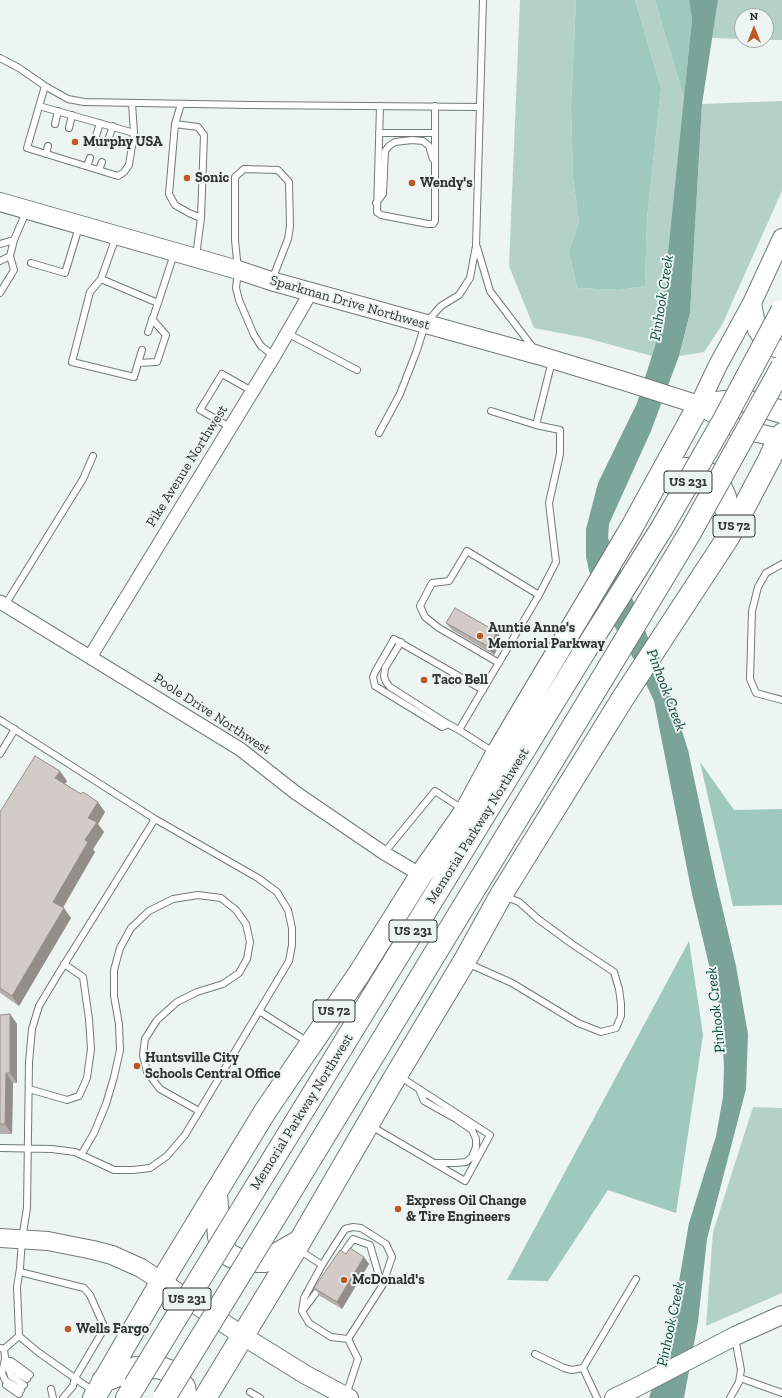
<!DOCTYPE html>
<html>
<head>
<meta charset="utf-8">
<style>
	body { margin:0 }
	#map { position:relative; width:782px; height:1398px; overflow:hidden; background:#edf5f2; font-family:"Zilla Slab",serif }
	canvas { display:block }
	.north { position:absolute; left:734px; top:8px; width:40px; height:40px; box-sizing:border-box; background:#edf5f2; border:1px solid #a2a8a6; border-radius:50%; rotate:0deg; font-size:11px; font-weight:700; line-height:16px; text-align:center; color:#313433 }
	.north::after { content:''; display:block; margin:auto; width:14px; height:18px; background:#bc5823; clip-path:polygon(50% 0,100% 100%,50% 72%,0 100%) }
</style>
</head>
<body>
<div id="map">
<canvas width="782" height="1398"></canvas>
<div class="north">N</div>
</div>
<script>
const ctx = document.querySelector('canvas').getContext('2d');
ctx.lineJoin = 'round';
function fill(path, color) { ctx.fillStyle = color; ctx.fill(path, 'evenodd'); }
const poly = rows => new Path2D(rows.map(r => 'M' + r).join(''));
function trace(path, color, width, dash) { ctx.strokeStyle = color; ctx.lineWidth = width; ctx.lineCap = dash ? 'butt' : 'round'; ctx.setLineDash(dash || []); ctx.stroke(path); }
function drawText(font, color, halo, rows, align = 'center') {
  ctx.font = font + ' "Zilla Slab",serif'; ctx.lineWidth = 4; ctx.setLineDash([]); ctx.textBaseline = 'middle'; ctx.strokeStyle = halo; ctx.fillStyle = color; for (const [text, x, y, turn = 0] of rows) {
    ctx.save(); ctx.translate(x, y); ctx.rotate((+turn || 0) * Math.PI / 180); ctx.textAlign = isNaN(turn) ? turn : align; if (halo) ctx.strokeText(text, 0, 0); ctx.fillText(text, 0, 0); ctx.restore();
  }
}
fill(poly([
	[520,0,576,0,571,106,573,178,579,221,569,252,577,288,619,290,645,286,647,218,661,88,635,0,655,0,684,98,660,330,652,356,586,338,534,328,509,266],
	[718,0,782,0,782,40,766,40,766,16,742,16,742,39,712,38],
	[782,101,782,191,722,325,704,352,679,356,690,313,702,104],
	[753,1107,782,1108,782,1293,706,1326,713,1232]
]), '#b4d1c8');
fill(poly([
	[576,0,635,0,661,88,647,218,645,286,619,290,577,288,569,252,579,221,573,178,571,106],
	[655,0,689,0,692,18,684,98],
	[700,762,734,810,782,809,782,905,733,906],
	[689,941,703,1035,676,1213,608,1190,548,1281,507,1280]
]), '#9ec9bc');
fill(poly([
	[689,0,718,0,702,104,690,313,679,356,651,431,609,524,608,538,669,690,688,750,716,881,736,966,748,1034,746,1089,707,1239,698,1322,684,1398,649,1398,671,1328,689,1223,716,1136,723,1097,724,1067,721,1015,692,894,654,701,636,663,601,603,591,578,586,557,586,529,598,483,637,403,660,330,692,19]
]), '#79a497');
const lane = poly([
	[0,58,19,68,45,86,68,99,84,102,249,105,480,107],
	[45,86,27,148,118,176,124,172,129,165,134,133,132,103],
	[181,104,175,124,169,194,175,205,189,213,201,218],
	[39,106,134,133],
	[380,106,377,212,381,215,428,224,433,224,435,221,435,106],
	[55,124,58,111],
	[175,124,198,127,204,135,201,218,196,256],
	[69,128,72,115],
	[379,133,435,133],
	[96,136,100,123],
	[108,140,113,126],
	[46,154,48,146],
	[87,166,90,158],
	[99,170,102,162],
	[376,203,383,194,385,151,389,146,395,142,412,140,423,141,429,146,433,159],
	[116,237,101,279,90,292,72,362,134,377,142,350],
	[0,244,14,240],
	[477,247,490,291,534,349],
	[0,261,10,256,14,240,26,212],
	[31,263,65,273,79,227],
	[101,279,158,303,174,254],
	[272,280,288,239,290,226,289,182,278,170,244,169,235,177,235,240,238,270,236,288,239,300,254,335,261,346,274,356],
	[0,293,14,270,10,256],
	[148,332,158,303],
	[287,333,357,370],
	[138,363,157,362,166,335,152,319],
	[491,411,536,425,552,361],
	[230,427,200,410,222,374,252,391],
	[379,433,400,394,417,350,425,324,441,306,459,295,470,278,476,246,483,0],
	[782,564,766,573,758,587,752,611,750,679,756,693,782,700],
	[5,605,83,479,93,456],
	[401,642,385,668,384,676,386,682,390,687,448,724],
	[499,663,439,628,425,617,420,606,432,583,449,581,467,551,539,595],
	[0,720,155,819,258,878,277,892,288,910,292,928,292,945,289,961,185,1135,167,1156,150,1168,133,1170,114,1170,75,1152,52,1149,0,1148],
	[459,730,448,724,442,727,375,686,373,677,375,672,394,639,483,690],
	[495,753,459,730,539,595,556,562,549,503,560,454,560,430,536,425],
	[0,754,15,729],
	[384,853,435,791,464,810],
	[467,963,512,983,578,1023,601,1032,616,1028,621,1016,621,1004,619,989,614,972,572,944,538,919,519,902,504,896],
	[259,1011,308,1042],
	[29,1089,67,1100,79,1096,87,1078,91,1049,89,1019,83,977,64,964],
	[419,1089,424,1101,456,1119,472,1130,476,1139,476,1147,472,1157,466,1162,455,1163,435,1163],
	[371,1126,465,1181,490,1135,399,1076],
	[81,1155,94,1133,106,1104,114,1077,120,1050,119,1024,114,996,114,970,120,948,131,928,149,911,173,899,198,895,221,898,236,910,246,924,250,942,247,959,239,973,223,984,197,992,177,1002,157,1020,145,1039,143,1055,147,1072,160,1089,199,1111],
	[299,1250,322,1265,304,1298,302,1311,309,1323,331,1337,348,1339,358,1359,346,1395],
	[339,1259,353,1239,370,1245,382,1286],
	[322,1265,345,1229,353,1227,361,1228,386,1244,392,1257,382,1286,348,1339],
	[20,1272,84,1288,90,1295,103,1324,101,1334,75,1378,73,1386,63,1398],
	[303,1310,322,1285],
	[0,1348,4,1349,19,1336],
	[4,1349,5,1357,11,1376,24,1385],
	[535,1354,564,1368,572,1370,583,1368],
	[5,1359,2,1373,5,1380,21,1390],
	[8,1361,17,1373,27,1379],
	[11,1361,30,1375],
	[740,1378,782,1393],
	[6,1385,19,1394],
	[51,1389,53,1398],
	[93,1391,38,1352,19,1336,17,1287,20,1268,22,1239,27,1208,29,1062,32,1029,39,1006,57,976,155,819],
	[250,1392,260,1398],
	[597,1398,583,1368,636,1279],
	[730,1398,739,1382,741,1370,735,1338]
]);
const street = poly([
	[0,602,240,749,296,793,384,853,421,875],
	[90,657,274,356,311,292]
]);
const secondary = poly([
	[0,202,238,270,271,281,538,355,627,382,699,405,737,428,779,438,782,432],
	[752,303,757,330,767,345,782,350],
	[699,405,718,365,752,303,782,238],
	[0,1238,48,1241,93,1250,112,1255,141,1268,243,1336,306,1375,349,1398],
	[614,1398,633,1389,735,1336,782,1315]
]);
const highway = poly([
	[656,483,678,469,698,469,716,477,725,497,729,536],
	[216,1193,219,1237,227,1254,241,1261,265,1261,300,1241],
	[240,1213,586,649],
	[267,1230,602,679],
	[103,1381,136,1368,158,1367,172,1372,184,1387,186,1398],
	[94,1398,162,1281,266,1110,359,974,421,875,466,811,497,754,632,527,699,405,743,400,782,412],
	[127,1398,135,1385],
	[205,1398,296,1248,394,1079,464,962,501,895,623,698,729,536,770,458,779,438,782,439]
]);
trace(lane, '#727a77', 8);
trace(street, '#727a77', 15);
trace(secondary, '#727a77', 20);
trace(highway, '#727a77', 24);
trace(lane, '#fff', 6);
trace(street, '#fff', 13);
trace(secondary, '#fff', 18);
trace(highway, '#fff', 22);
const highwayBridge = poly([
	[586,649,662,528,724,420,782,311],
	[602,679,691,531,782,367],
	[135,1385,240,1213],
	[164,1398,267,1230]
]);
trace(highwayBridge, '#727a77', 24, []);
trace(highwayBridge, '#fff', 22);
fill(poly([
	[446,623,502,640,494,655,452,630],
	[67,781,65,784,81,794,105,812,98,824,104,832,93,849,95,852,63,908,71,918,19,1006,0,993,0,812],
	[10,1014,17,1024,17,1083,13,1083,12,1134,0,1134,0,1015],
	[346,1254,369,1264,342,1309,320,1296,314,1288]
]), '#b5afab');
fill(poly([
	[497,632,502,640,494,655,489,647],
	[60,771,67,781,62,788,55,778],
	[98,802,105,812,98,824,104,832,93,849,95,852,60,912,53,902,88,818],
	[64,908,71,918,19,1006,12,996],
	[10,1014,17,1024,17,1083,10,1073],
	[6,1073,13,1083,12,1134,5,1124],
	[364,1257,369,1264,342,1309,337,1302]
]), '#948e8b');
const building = poly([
	[455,608,497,632,489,647,446,623,455,608],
	[35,756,60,771,55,778,81,794,83,792,98,802,88,818,97,822,85,840,88,842,53,902,64,908,12,996,0,988,0,812,35,756],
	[10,1014,10,1073,6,1073,5,1124,0,1124,0,1015,10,1014],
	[350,1248,364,1257,337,1302,314,1288,340,1250,346,1254,350,1248]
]);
fill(building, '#d3cbc7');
trace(building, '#948e8b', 1);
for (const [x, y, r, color] of [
	[75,142,4,"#bc5823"],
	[187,178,4,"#bc5823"],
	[412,183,4,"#bc5823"],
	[480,636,4,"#bc5823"],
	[424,680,4,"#bc5823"],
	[137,1066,4,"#bc5823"],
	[398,1209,4,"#bc5823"],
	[344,1280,4,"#bc5823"],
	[68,1329,4,"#bc5823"]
]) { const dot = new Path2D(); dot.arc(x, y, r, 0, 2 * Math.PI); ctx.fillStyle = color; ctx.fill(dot); trace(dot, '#edf5f2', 1.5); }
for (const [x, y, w] of [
	[688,482,48],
	[734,526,42],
	[413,931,48],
	[334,1011,42],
	[187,1299,48]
]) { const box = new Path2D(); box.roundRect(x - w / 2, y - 11, w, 22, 3); ctx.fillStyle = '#edf5f2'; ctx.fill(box); trace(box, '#313433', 1); }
drawText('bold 13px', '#313433', null, [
	["US 231",688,482],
	["US 72",734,526],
	["US 231",413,931],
	["US 72",334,1011],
	["US 231",187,1299]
]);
drawText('bold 14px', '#313433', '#edf5f2', [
	["Murphy USA",83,142],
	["Sonic",195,178],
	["Wendy's",420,183],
	["Auntie Anne's",488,628],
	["Memorial Parkway",488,644],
	["Taco Bell",432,680],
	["Huntsville City",145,1058],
	["Schools Central Office",145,1074],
	["Express Oil Change",406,1201],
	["& Tire Engineers",406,1217],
	["McDonald's",352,1280],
	["Wells Fargo",76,1329]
], 'left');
drawText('14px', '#313433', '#edf5f2', [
	["Sparkman Drive Northwest",350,303,16],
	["Pike Avenue Northwest",187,466,-58],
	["Poole Drive Northwest",212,714,33],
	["Memorial Parkway Northwest",478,826,-58],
	["Memorial Parkway Northwest",302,1112,-58]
]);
drawText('italic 15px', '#044438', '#edf5f2', [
	["Pinhook Creek",662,298,-81],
	["Pinhook Creek",666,690,69],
	["Pinhook Creek",716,1010,-96],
	["Pinhook Creek",671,1324,-78]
]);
</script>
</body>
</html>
